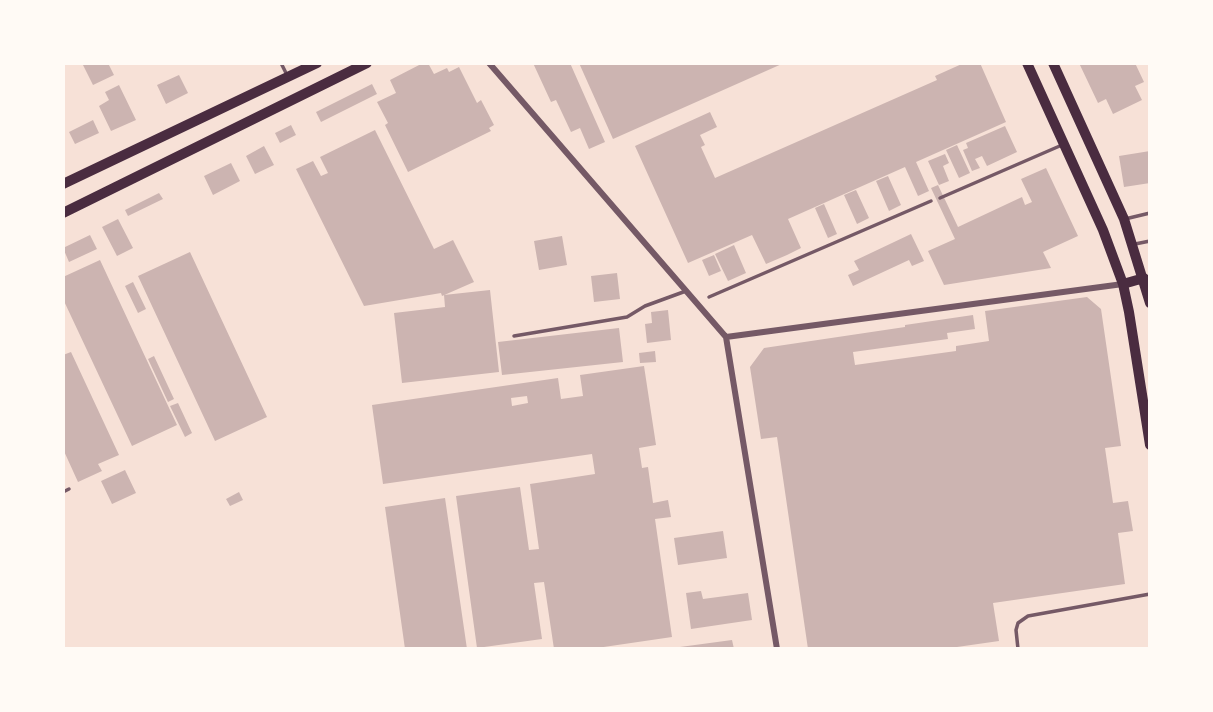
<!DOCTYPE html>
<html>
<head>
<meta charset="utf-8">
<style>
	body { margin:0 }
	#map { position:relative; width:1213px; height:712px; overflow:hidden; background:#f7e1d7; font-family:"Work Sans",sans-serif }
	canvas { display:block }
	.frame { position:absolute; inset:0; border:65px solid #fffaf5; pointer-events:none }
</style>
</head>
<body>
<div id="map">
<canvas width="1213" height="712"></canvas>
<div class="frame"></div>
</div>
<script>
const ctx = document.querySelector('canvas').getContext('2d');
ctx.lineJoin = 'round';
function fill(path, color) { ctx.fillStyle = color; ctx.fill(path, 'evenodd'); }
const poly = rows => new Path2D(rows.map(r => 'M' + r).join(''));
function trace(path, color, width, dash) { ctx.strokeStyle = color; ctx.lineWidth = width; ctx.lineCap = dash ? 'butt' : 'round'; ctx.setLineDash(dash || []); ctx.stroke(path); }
fill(poly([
	[82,63,108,63,114,75,93,85],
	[423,63,428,63,434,74,447,68,449,72,459,67,477,103,481,100,494,125,489,128,491,131,408,172,385,125,388,123,377,102,396,93,390,80],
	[533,63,570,63,605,142,589,149,580,128,571,132,556,100,551,102],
	[579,63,784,63,613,139],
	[964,63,980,63,1006,122,916,162,929,191,918,196,905,167,788,219,801,248,787,255,766,264,752,235,688,263,635,146,710,112,717,127,700,135,705,145,701,147,715,178,937,80,935,76],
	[1079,63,1135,63,1144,82,1135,86,1142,100,1113,114,1106,99,1098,103],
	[179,75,188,93,166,104,157,85],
	[372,84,377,94,321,122,316,112],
	[119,85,136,120,111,131,99,106,109,100,105,92],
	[93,120,99,133,75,144,69,132],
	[291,125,296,135,280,143,275,133],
	[1005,126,1017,152,987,166,982,156,975,159,980,168,972,171,963,150,968,148,966,143],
	[375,130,434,249,453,240,474,282,442,296,441,293,364,306,296,169,313,161,321,176,328,173,320,157],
	[957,145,970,173,959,178,946,150],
	[264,146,274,165,255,174,246,156],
	[1150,151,1150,183,1124,187,1119,156],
	[945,154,949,163,943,166,949,181,939,185,928,161],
	[231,163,240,181,213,195,204,176],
	[1046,168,1078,236,1043,252,1051,268,944,285,928,251,955,239,931,188,938,185,958,227,1022,197,1025,205,1032,202,1021,179],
	[888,176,901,205,889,211,876,181],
	[856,190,869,218,857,224,844,195],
	[159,193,163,199,128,216,125,210],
	[824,204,837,234,828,238,815,208],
	[118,219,133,248,117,256,102,227],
	[911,234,924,261,912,266,909,260,853,286,848,275,859,270,854,261],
	[90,235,97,249,69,262,63,248],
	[562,236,567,265,539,270,534,241],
	[734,245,746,273,728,281,715,254],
	[190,252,267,417,215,441,138,276],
	[714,255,721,271,709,276,702,260],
	[100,260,177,425,132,446,63,299,63,277],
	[617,273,620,299,594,302,591,276],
	[133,282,146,309,138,313,125,286],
	[490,290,499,372,402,383,394,313,445,307,444,295],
	[1087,297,1101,309,1121,446,1105,448,1113,503,1128,501,1133,531,1118,533,1125,584,993,603,999,641,943,649,808,649,777,437,761,439,750,367,764,348,905,327,905,325,973,315,975,329,947,333,948,339,853,352,855,365,956,351,956,346,989,341,985,311],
	[668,310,671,340,647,343,645,324,652,323,651,312],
	[619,328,623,362,502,375,498,342],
	[655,351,656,362,640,363,639,353],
	[71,352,119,455,98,464,102,471,78,482,63,449,63,355],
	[154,356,174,399,168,402,148,359],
	[644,366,656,445,639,448,642,468,648,467,653,503,668,500,671,517,655,519,672,637,590,649,554,649,544,582,534,583,542,639,477,648,456,496,520,487,529,550,539,549,530,484,595,474,592,454,383,484,372,405,558,378,561,399,583,396,580,375],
	[527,396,528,403,512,406,511,398],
	[178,403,192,433,185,437,170,406],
	[125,470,136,493,112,504,101,481],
	[239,492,243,500,230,506,226,499],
	[445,498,467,649,405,649,385,507],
	[723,531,727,558,678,565,674,538],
	[701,591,703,599,748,593,752,620,691,629,686,593],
	[732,640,734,649,680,649,680,647]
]), '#ccb4b1');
trace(poly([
	[281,63,287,75],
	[940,198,1062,145],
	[1125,219,1150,213],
	[1135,244,1150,241],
	[709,297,931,201],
	[514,336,627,317,645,306,686,291],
	[63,492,69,489],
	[1018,649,1016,630,1018,623,1028,616,1150,594]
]), '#755966', 3.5);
trace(poly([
	[489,63,726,337,777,649],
	[726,337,1123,284]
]), '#755966', 6);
trace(poly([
	[1027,63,1103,230,1123,284,1129,312,1150,445],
	[1053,63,1124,219,1150,303],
	[63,184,317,63],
	[63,213,367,63],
	[1123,284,1144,278]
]), '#4a2c40', 10);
</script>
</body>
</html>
